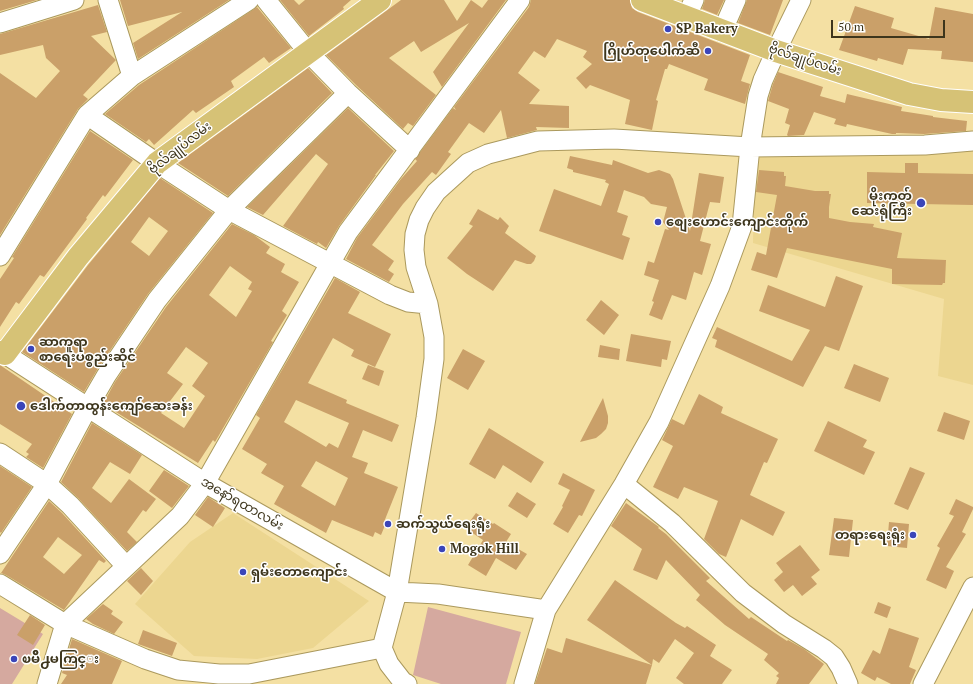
<!DOCTYPE html>
<html>
<head>
<meta charset="utf-8">
<style>
	body { margin:0 }
	#map { position:relative; width:973px; height:684px; overflow:hidden; background:#f4e0a3; font-family:"PT Serif",serif }
	canvas { display:block }
	.scale { position:absolute; left:831px; top:20px; width:114px; height:18px; box-sizing:border-box; border:2px solid #3d351c; border-top:0; padding-left:5px; font-size:12px; line-height:14px; white-space:nowrap; color:#3d351c; -webkit-text-stroke:3px #fff; paint-order:stroke }
</style>
</head>
<body>
<div id="map">
<canvas width="973" height="684"></canvas>
<div class="scale">50 m</div>
</div>
<script>
const ctx = document.querySelector('canvas').getContext('2d');
ctx.lineJoin = 'round';
function fill(path, color) { ctx.fillStyle = color; ctx.fill(path, 'evenodd'); }
const poly = rows => new Path2D(rows.map(r => 'M' + r).join(''));
function trace(path, color, width, dash) { ctx.strokeStyle = color; ctx.lineWidth = width; ctx.lineCap = dash ? 'butt' : 'round'; ctx.setLineDash(dash || []); ctx.stroke(path); }
function drawText(font, color, halo, rows, align = 'center') {
  ctx.font = font + ' "PT Serif","Noto Sans Myanmar",serif'; ctx.lineWidth = 3; ctx.setLineDash([]); ctx.textBaseline = 'middle'; ctx.strokeStyle = halo; ctx.fillStyle = color; for (const [text, x, y, turn = 0] of rows) {
    ctx.save(); ctx.translate(x, y); ctx.rotate((+turn || 0) * Math.PI / 180); ctx.textAlign = isNaN(turn) ? turn : align; if (halo) ctx.strokeText(text, 0, 0); ctx.fillText(text, 0, 0); ctx.restore();
  }
}
fill(poly([
	[973,146,973,385,938,376,944,299,753,243,755,150],
	[233,513,369,601,313,648,257,659,194,656,135,604,190,542]
]), '#ecd690');
fill(poly([
	[428,607,521,632,506,684,441,684,413,675],
	[0,608,43,634,12,684,0,684]
]), '#d5a99f');
fill(poly([
	[0,0,37,0,0,11],
	[120,0,229,0,138,59,133,43,182,12,128,26],
	[280,0,294,0,299,5,305,0,351,0,343,7,344,9,309,36],
	[401,0,444,0,457,21,471,0,482,8,488,0,506,0,442,87,433,72,469,23,421,52,414,41,389,58,436,95,413,126,408,123,403,129,356,85,326,55],
	[531,0,630,0,632,8,638,12,750,55,741,81,750,84,745,104,704,90,708,79,669,64,667,69,665,69,656,100,658,101,652,130,625,124,630,100,590,85,586,89,576,78,592,64,583,57,587,51,557,39,545,58,534,51,518,73,540,90,529,104,569,106,569,128,536,127,537,130,507,138,501,110,484,133,469,123,448,152,451,154,436,175,432,172,403,204,372,245,394,261,388,270,394,274,389,282,346,259,357,238,401,179,417,161,415,159,453,108,456,110,454,107,529,7],
	[705,0,724,0,717,15,702,9],
	[747,0,783,0,770,35,738,23],
	[98,5,107,32,91,36,116,60,83,95,88,99,78,109,0,235,0,73,36,98,60,71,46,58,43,45,0,55,0,34],
	[855,6,894,18,891,28,929,39,935,7,973,14,973,62,941,59,942,51,908,49,903,65,878,58,877,61,839,50],
	[257,7,291,48,269,63,264,57,231,81,234,87,196,113,193,110,154,145,149,139,146,142,105,114,139,85],
	[308,68,332,93,228,196,178,163],
	[778,72,823,87,820,96,845,103,847,94,902,107,901,111,933,116,933,117,967,121,966,131,924,134,896,133,896,134,892,134,847,124,846,127,834,124,836,119,814,112,804,135,788,136,787,135,790,125,785,123,789,109,768,101,773,84],
	[348,108,394,151,375,175,376,175,339,226,326,248,318,242,317,244,283,226,328,164,316,154,263,215,247,207],
	[90,131,133,160,105,197,103,195,86,218,87,219,44,277,40,275,19,304,16,302,0,327,0,279,14,258,12,257],
	[570,156,612,165,613,160,648,173,659,170,670,174,673,179,690,231,699,173,724,177,720,203,710,202,700,241,711,244,702,275,694,272,686,300,672,295,662,320,649,315,654,302,652,301,659,280,644,275,648,261,654,263,665,229,669,230,663,222,667,207,651,204,644,197,624,190,617,212,628,216,622,235,630,238,623,260,539,231,554,189,601,206,609,184,605,182,606,180,573,172,573,170,567,168],
	[905,163,918,163,918,173,973,174,973,205,867,203,867,172,905,173],
	[759,170,784,172,784,176,786,176,785,186,815,191,829,191,829,194,831,194,829,207,829,218,850,222,874,224,873,227,902,233,897,258,946,260,945,283,943,283,942,285,892,284,892,269,787,248,777,278,751,270,757,252,766,255,777,195,756,192],
	[160,178,213,213,148,294,97,370,84,392,22,352,88,265],
	[149,217,168,231,149,256,131,242],
	[478,209,498,220,500,217,509,226,505,233,536,256,534,261,531,264,527,264,515,260,493,291,467,274,447,258,473,226,469,224],
	[232,224,254,235,270,247,266,253,285,264,281,272,299,282,282,311,287,315,271,341,273,342,222,430,215,442,213,440,198,463,103,404,115,382,166,307],
	[230,266,252,282,248,289,252,291,236,317,209,295],
	[186,347,208,363,192,386,205,396,184,428,161,413,183,384,167,373],
	[836,276,863,286,839,351,825,346,803,387,715,347,717,340,712,338,717,327,792,361,810,330,759,311,768,285,825,307],
	[335,278,360,292,348,313,391,334,375,367,351,356,354,350,333,338,308,383,347,400,346,403,399,425,392,442,363,430,352,457,368,463,364,473,398,487,384,522,386,523,381,535,375,532,373,537,332,520,326,533,274,504,284,486,261,473,267,464,242,449,260,418,256,415],
	[296,400,349,423,338,448,329,443,326,447,284,422],
	[316,461,348,478,335,506,301,486],
	[601,300,619,315,604,335,586,320],
	[631,334,671,341,667,360,662,359,661,367,626,361],
	[600,345,620,349,619,360,598,357],
	[463,349,485,361,468,390,447,378],
	[854,364,889,378,880,402,844,388],
	[0,365,72,414,43,468,26,457,29,454,26,452,32,444,0,424],
	[368,365,384,371,379,386,362,379],
	[699,394,723,407,721,413,778,439,767,463,764,462,750,495,785,512,773,536,741,519,726,557,719,554,704,539,718,501,684,487,678,499,653,487,673,446,662,440,665,434,672,419,684,425],
	[603,398,608,416,608,423,606,429,601,434,596,438,580,442],
	[944,412,970,421,964,440,937,431],
	[828,421,867,440,863,447,875,452,864,475,814,451],
	[92,423,142,455,130,474,110,462,92,488,111,503,129,479,156,499,146,512,143,510,127,532,137,542,127,551,78,498,61,482],
	[489,428,544,462,531,483,503,465,495,479,469,464],
	[0,466,32,487,1,533,0,532],
	[910,467,925,473,908,510,894,504],
	[164,470,189,486,172,508,149,491],
	[563,473,595,490,582,516,579,515,568,533,553,524,563,507,562,506,570,490,558,484],
	[517,492,536,504,527,518,508,506],
	[208,497,225,508,213,527,195,515],
	[956,499,973,507,973,509,962,532,966,534,946,567,954,571,946,589,926,580,940,548,937,546,954,516,949,514],
	[49,501,62,513,106,561,104,563,99,560,64,610,6,575,1,573],
	[58,537,82,555,64,574,43,557],
	[626,503,659,527,658,528,666,534,710,578,706,581,749,619,751,617,787,641,788,640,804,649,824,664,809,684,776,684,779,678,776,676,779,673,764,660,768,654,725,625,696,600,700,595,666,560,657,580,633,570,642,549,611,526],
	[476,513,493,524,494,523,511,534,506,542,527,554,516,570,496,558,486,576,468,565,483,540,465,528],
	[834,518,853,520,849,557,829,555],
	[889,522,909,524,907,548,887,546],
	[800,545,820,570,811,577,817,584,802,596,793,585,784,592,774,580,783,572,776,563],
	[141,568,153,581,141,595,127,581],
	[615,580,676,623,685,628,687,626,716,645,710,656,732,670,722,684,684,684,676,678,694,653,675,639,659,663,653,659,652,665,587,620],
	[878,602,891,607,887,618,874,613],
	[103,604,113,611,111,614,123,622,114,634,93,624,86,619],
	[30,615,45,625,33,645,17,635],
	[889,628,919,638,909,667,916,670,910,684,891,684,877,677,875,681,861,673,873,650,880,654],
	[143,630,177,643,172,656,138,644],
	[566,638,652,665,646,684,535,684,547,648,562,653],
	[72,639,122,661,112,684,61,684,67,675,62,673]
]), '#caa069');
const minor = poly([
	[266,0,308,52,348,93,410,150],
	[686,18,694,0],
	[0,23,74,0],
	[722,32,736,0],
	[132,76,249,0],
	[87,115,132,76,108,0],
	[0,256,87,115,157,163,229,210,390,295,408,302,428,304],
	[5,354,205,483,397,592,382,648,389,664,403,682,407,684],
	[0,453,47,484,70,505,126,566],
	[624,484,672,523,743,593,784,624,824,649,834,657,841,668,848,684],
	[0,554,47,484,88,407,106,376,157,300,229,210,348,93],
	[0,584,65,624,145,659,178,670,219,674,249,674,382,648],
	[546,610,438,594,397,592,426,418,434,359,434,337,428,304,416,267,414,250,415,234,419,220,425,208,436,192,468,163,488,154,538,141,614,139,750,147,925,145,973,141],
	[47,684,65,624,180,516,205,483,348,232,520,0],
	[524,684,546,610,624,484,659,422,720,286,742,226,750,147,758,96,763,80,776,51,801,0],
	[923,684,973,587]
]);
const major = poly([
	[642,0,776,51,909,94,941,100,973,102],
	[0,352,5,354,78,257,157,163,380,0]
]);
trace(minor, '#ab995d', 21);
trace(major, '#fff', 24);
trace(minor, '#fff', 19);
trace(major, '#d6c276', 22);
for (const [x, y, r, color] of [
	[668,29,4,"#3b45b9"],
	[708,51,4,"#3b45b9"],
	[921,203,5,"#3b45b9"],
	[658,222,4,"#3b45b9"],
	[31,349,4,"#3b45b9"],
	[21,406,5,"#3b45b9"],
	[388,524,4,"#3b45b9"],
	[913,535,4,"#3b45b9"],
	[442,549,4,"#3b45b9"],
	[243,572,4,"#3b45b9"],
	[14,659,4,"#3b45b9"]
]) { const dot = new Path2D(); dot.arc(x, y, r, 0, 2 * Math.PI); ctx.fillStyle = color; ctx.fill(dot); trace(dot, '#fff', 1.5); }
drawText('bold 13px', '#3d351c', '#fff', [
	["SP Bakery",676,29],
	["ဂြိုဟ်တုပေါက်ဆီ",700,51,"right"],
	["မိုးကုတ်‌",912,196,"right"],
	["‌ဆေးရုံကြီး",912,211,"right"],
	["စျေးဟောင်းကျောင်းတိုက်",666,222],
	["ဆာကူရာ",39,342],
	["စာရေးပစ္စည်းဆိုင်",39,357],
	["ဒေါက်တာထွန်းကျော်ဆေးခန်း",30,406],
	["ဆက်သွယ်ရေးရုံး",396,524],
	["တရားရေးရုံး",905,535,"right"],
	["Mogok Hill",450,549],
	["ရှမ်းတောကျောင်း",251,572],
	["ၿမိဳ႕မကြင္း",22,659]
], 'left');
drawText('13px', '#3d351c', '#fff', [
	["ဗိုလ်‌ချုပ်‌လမ်း",805,60,18],
	["ဗိုလ်‌ချုပ်‌လမ်း",180,148,-38],
	["အ‌နော်‌ရထာလမ်း",242,504,30]
]);
</script>
</body>
</html>
